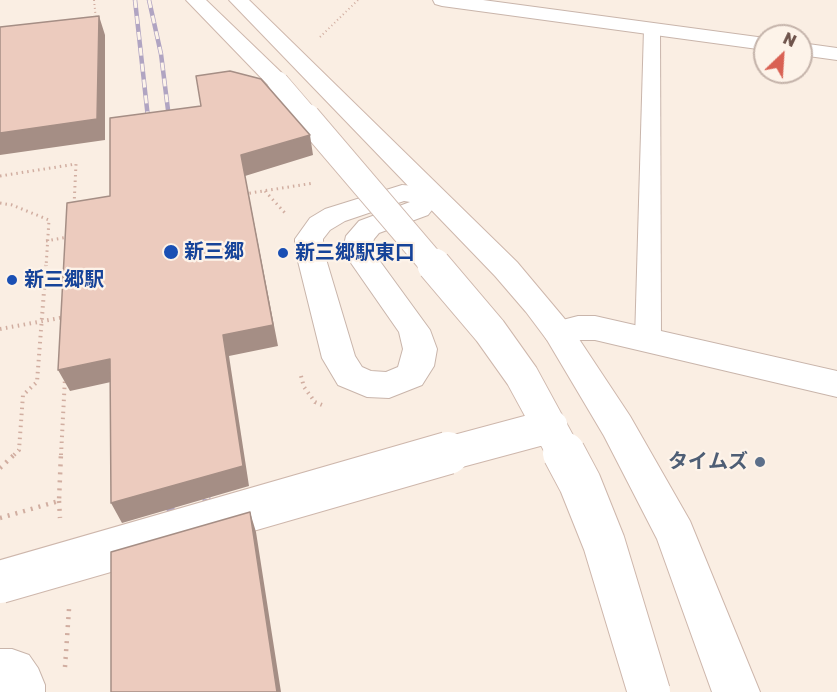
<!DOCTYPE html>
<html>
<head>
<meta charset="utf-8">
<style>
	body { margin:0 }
	#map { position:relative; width:837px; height:692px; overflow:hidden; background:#faeee3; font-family:"Golos Text",sans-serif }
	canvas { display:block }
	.north { position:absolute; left:753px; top:24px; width:60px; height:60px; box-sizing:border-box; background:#fdf3e9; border:2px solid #c4b3aa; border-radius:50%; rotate:25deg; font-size:16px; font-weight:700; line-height:24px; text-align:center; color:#6f544c }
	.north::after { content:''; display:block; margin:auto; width:21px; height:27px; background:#d96153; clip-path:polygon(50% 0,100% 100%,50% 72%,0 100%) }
</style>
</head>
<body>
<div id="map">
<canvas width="837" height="692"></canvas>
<div class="north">N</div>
</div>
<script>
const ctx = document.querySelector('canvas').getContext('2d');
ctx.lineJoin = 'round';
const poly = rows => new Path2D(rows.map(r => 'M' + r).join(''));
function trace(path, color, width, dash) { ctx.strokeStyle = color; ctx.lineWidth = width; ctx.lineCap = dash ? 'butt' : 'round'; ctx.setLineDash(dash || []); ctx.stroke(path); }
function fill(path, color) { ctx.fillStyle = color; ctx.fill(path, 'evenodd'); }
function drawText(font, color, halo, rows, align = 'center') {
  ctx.font = font + ' "Golos Text","Noto Sans JP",sans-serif'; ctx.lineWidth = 4.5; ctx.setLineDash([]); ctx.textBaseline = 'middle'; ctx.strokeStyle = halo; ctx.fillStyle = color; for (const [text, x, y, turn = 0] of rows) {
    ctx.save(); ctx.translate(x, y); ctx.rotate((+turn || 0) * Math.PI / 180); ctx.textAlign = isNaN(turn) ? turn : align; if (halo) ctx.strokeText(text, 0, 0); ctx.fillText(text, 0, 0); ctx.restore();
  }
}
const lane = poly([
	[652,24,660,29,661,340,657,347,648,350,639,347,635,340,644,29,652,24]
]);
const street = poly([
	[433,0,483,0,765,38,765,50,442,6,435,4,433,0],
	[801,43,837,48,837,60,801,55,801,43],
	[402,185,431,187,440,189,444,195,428,215,379,233,374,239,372,245,379,260,430,330,437,349,434,366,422,385,389,398,367,397,338,385,322,358,295,249,295,239,310,218,325,209,402,185],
	[404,201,410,202,359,221,346,236,344,245,351,263,399,332,403,349,398,367,386,372,371,371,362,367,355,356,323,249,323,239,330,230,345,221,404,201],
	[578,316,595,316,837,371,837,397,595,340,578,340,558,344,547,340,542,332,547,324,578,316],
	[0,649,12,649,29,655,38,668,45,685,45,692,0,692,0,649]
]);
const secondary = poly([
	[186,0,206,0,286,77,289,82,286,87,278,89,270,87,186,0],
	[229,0,249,0,517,262,569,324,630,416,690,521,760,692,712,692,657,539,604,436,547,340,526,312,495,276,229,0]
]);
trace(lane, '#c9b5ab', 2);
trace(street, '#c9b5ab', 2);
trace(secondary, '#ceb7ac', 2);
trace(poly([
	[94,0,96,20],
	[320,37,358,0]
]), '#d1aea1', 2, [1, 3]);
trace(poly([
	[0,176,76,164,74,206],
	[265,191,285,213],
	[244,194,314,183],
	[0,203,12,205,49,220,46,267],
	[46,241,68,237]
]), '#d1aea1', 3, [1.5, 4]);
trace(poly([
	[301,376,304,387,315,402,322,405],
	[14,455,19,450,23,395,37,382,46,265],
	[61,455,65,378]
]), '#d1aea1', 4, [1.5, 4.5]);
trace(poly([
	[0,468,16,453],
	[59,501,60,518],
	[0,518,59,501,61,453],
	[65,667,69,609]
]), '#d1aea1', 4.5, [2, 6]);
fill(lane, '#fff');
fill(street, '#fff');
fill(secondary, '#fff');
const railFar2 = poly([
	[135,0,148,118],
	[149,0,161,54,169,118]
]);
const railFar1 = poly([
	[148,117,149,129],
	[169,117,170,127]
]);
const rail = poly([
	[205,482,210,539],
	[170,491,172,551]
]);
trace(railFar2, '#b0a4c2', 4.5);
trace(railFar1, '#b0a4c2', 5);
trace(rail, '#b0a4c2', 8);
trace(railFar2, '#fdf3e9', 3, [8]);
trace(railFar1, '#fdf3e9', 4, [10]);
trace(rail, '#fdf3e9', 6, [17]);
const secondaryBridgeFar3 = poly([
	[278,82,309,118]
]);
const secondaryBridgeFar2 = poly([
	[307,117,435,267]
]);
const secondaryBridgeFar1 = poly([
	[434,265,490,331,522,376,565,455],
	[443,455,551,426]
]);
const secondaryBridge = poly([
	[564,453,580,483,604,543,649,692],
	[0,582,448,453]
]);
trace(secondaryBridgeFar3, '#ceb7ac', 22, []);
trace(secondaryBridgeFar2, '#ceb7ac', 28, []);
trace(secondaryBridgeFar1, '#ceb7ac', 35, []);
trace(secondaryBridge, '#ceb7ac', 44, []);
trace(poly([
	[0,329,65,317]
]), '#d1aea1', 4, [1.5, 4.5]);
trace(secondaryBridgeFar3, '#fff', 21);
trace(secondaryBridgeFar2, '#fff', 26);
trace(secondaryBridgeFar1, '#fff', 33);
trace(secondaryBridge, '#fff', 42);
fill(poly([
	[99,16,105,35,105,140,0,155,0,133],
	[310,135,313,155,245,176,278,346,229,356,249,486,122,523,111,503,223,335,241,155],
	[110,359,120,380,70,391,58,370],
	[250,512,256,532,281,692,277,692]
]), '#a58e85');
const building = poly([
	[99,16,97,119,0,133,0,27,99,16],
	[230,71,261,79,310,135,241,155,273,325,223,335,243,466,111,503,110,359,58,370,67,203,110,196,110,118,201,106,196,76,230,71],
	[250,512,277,692,111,692,111,552,250,512]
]);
fill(building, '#eccbbe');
trace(building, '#a58e85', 1.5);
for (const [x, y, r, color] of [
	[171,252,8,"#1a4fb4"],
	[283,253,6,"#1a4fb4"],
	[12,280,6,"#1a4fb4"],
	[760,462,6,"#5c6f8a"]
]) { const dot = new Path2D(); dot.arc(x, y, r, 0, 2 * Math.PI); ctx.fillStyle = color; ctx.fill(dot); trace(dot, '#fdf3e9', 2); }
drawText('bold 20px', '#164399', '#fdf3e9', [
	["新三郷",184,252],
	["新三郷駅東口",295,253],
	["新三郷駅",24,280]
], 'left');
drawText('bold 20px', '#4e5e75', '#fdf3e9', [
	["タイムズ",748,462]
], 'right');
</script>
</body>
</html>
